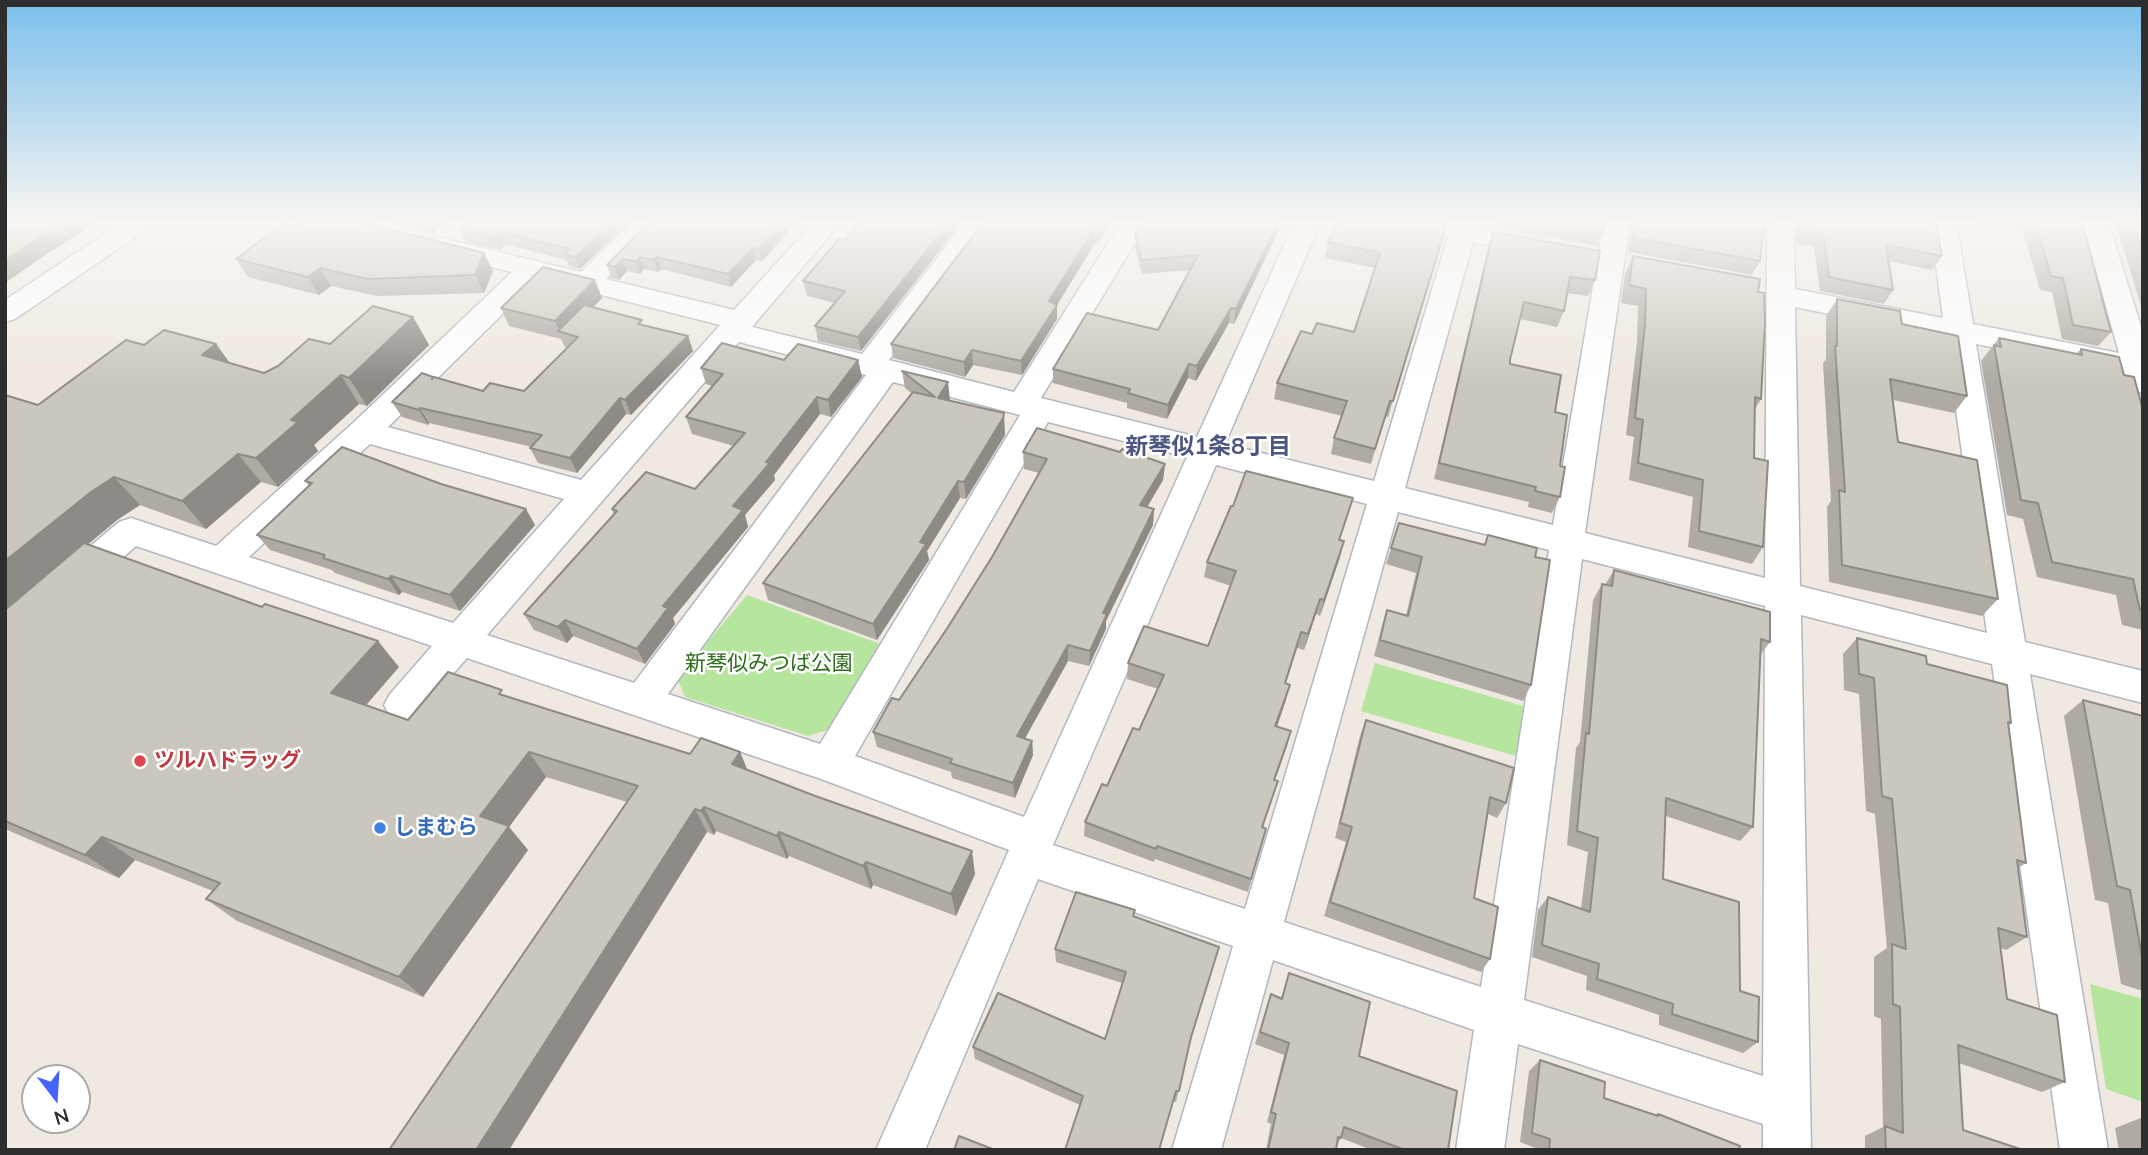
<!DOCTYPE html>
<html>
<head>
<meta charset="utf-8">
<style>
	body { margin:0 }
	#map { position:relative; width:2148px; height:1155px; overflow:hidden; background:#efe9e1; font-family:Mulish,sans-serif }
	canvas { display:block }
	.frame { position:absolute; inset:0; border:7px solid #2e2e2e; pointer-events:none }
	.north { position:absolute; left:21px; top:1064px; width:70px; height:70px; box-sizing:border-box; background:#fff; border:2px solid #ababab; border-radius:50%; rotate:163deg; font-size:19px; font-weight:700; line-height:28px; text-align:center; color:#2e2e2e }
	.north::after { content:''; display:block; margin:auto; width:24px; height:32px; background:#4264fb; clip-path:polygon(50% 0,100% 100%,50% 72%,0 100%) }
</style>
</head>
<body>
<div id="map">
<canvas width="2148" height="1155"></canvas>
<div class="frame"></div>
<div class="north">N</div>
</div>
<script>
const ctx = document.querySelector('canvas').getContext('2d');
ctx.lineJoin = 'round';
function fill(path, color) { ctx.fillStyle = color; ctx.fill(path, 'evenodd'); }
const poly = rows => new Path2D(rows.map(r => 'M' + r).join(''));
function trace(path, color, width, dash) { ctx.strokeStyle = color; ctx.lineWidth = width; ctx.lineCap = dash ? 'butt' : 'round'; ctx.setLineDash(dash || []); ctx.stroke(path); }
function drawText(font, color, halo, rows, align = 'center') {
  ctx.font = font + ' Mulish,"Noto Sans JP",sans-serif'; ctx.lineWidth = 5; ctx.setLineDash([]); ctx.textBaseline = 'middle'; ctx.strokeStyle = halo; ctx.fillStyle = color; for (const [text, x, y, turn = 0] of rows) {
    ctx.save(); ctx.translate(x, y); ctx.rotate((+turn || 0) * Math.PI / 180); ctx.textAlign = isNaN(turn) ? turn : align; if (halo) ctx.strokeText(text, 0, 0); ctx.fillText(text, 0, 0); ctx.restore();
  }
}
fill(poly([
	[747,595,883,645,833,728,808,736,685,697,677,678],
	[1375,663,1530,708,1523,758,1361,711],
	[2090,984,2143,999,2143,1102,2106,1089]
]), '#b6e59e');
const minor = poly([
	[124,221,154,221,150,227,15,319,5,322,5,300,124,221],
	[634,221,662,221,606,279,734,310,815,221,842,221,752,327,862,354,966,221,992,221,889,360,1014,392,1122,221,1148,221,1041,398,1197,437,1295,221,1321,221,1225,444,1374,481,1448,237,1395,227,1391,221,1479,221,1478,227,1548,240,1551,246,1548,252,1538,254,1473,242,1405,488,1553,525,1604,221,1630,221,1585,533,1765,578,1767,221,1793,221,1795,289,1943,318,1930,221,1956,221,1973,324,2119,353,2082,221,2108,221,2143,333,2143,393,2132,390,2125,374,1976,344,2025,642,2143,671,2143,703,2030,674,2108,1150,2060,1150,1992,664,1801,615,1811,1150,1763,1150,1763,1124,1518,1044,1504,1150,1456,1150,1474,1030,1273,960,1221,1150,1172,1150,1233,946,1038,879,925,1150,876,1150,1009,850,824,780,467,658,416,716,403,721,390,716,384,705,390,694,432,646,136,546,18,650,5,655,5,618,119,522,131,518,216,546,353,423,512,272,431,252,428,246,431,240,441,238,581,272,634,221],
	[538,279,720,325,581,480,388,427,538,279],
	[1795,307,1946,338,1987,633,1800,586,1795,307],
	[739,342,866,375,634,683,487,635,739,342],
	[893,382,1020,415,820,744,668,694,893,382],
	[1048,422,1187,457,1024,817,855,756,1048,422],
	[370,444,564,499,453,623,249,557,370,444],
	[1216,465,1367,504,1245,909,1053,845,1216,465],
	[1398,512,1549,550,1481,987,1284,922,1398,512],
	[1582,559,1765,606,1763,1076,1524,1000,1582,559]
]);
trace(minor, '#b4b7c1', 3);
fill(minor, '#fff');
fill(poly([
	[380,221,451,221,433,233],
	[469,221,631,221,580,269,569,266,566,260,504,244,501,250,465,242,460,229],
	[650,221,798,221,762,261,756,260,731,287,661,269,658,272,644,269,640,274,627,271,619,280,611,278,607,265],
	[984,221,1111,221,1098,243,1095,243,1057,305,1057,319,1022,375,973,365,965,377,893,358,891,344],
	[1143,221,1283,221,1234,324,1229,323,1196,381,1188,378,1167,419,1127,408,1127,403,1053,383,1053,369,1158,330,1190,270,1142,274,1135,248,1135,234],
	[1495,221,1605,221,1603,232,1597,246,1493,227],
	[1632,221,1772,221,1772,223,1764,237,1762,237,1760,261,1752,275,1628,252],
	[1795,221,1935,221,1942,256,1932,270,1888,261,1893,290,1884,304,1820,291,1814,247,1796,244],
	[1977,221,2082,221,2111,332,2098,346,2062,339,2052,292,2040,290,2023,231,1978,223],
	[2115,221,2143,221,2143,306,2141,306],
	[1447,223,1388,417,1385,416,1371,464,1331,454,1334,438,1342,416,1274,399,1277,383,1312,334,1354,332,1375,268,1325,258,1328,242],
	[1493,232,1595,280,1588,296,1567,293,1564,311,1557,327,1520,319,1510,360,1510,364,1555,412,1560,466,1560,497,1552,513,1528,507,1529,502,1434,479,1488,248],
	[845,240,861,351,818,341,815,326,835,303,807,296,803,281],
	[1633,256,1758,292,1761,399,1755,409,1754,458,1763,547,1752,564,1688,547,1693,497,1629,480,1634,437,1626,435,1637,342,1638,306,1621,303,1625,273],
	[236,259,493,271,484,293,377,296,331,286,319,295,248,277],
	[602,298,593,307,644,326,688,336,693,351,631,415,626,414,577,473,538,463,530,448,532,447,429,423,428,425,402,417,392,402,434,378,483,391,524,391,567,348,565,347,561,339,509,326,501,308],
	[1837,299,1902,324,1967,396,1954,413,1893,400,1898,442,1998,599,1982,616,1829,582,1827,507,1831,501,1823,363,1826,359,1826,316],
	[413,317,429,345,367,406,359,404,314,445,318,451,278,487,261,482,206,529,140,505,117,520,88,544,399,667,366,705,408,720,505,696,690,754,740,752,747,770,975,874,956,916,873,885,871,889,789,856,787,859,716,831,714,835,707,832,509,1150,389,1150,627,802,546,777,509,827,528,850,423,997,237,921,206,899,213,891,135,860,119,878,5,829,5,395,38,405,144,345,216,344,230,363,264,373,330,344],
	[1999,338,2076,354,2081,349,2124,375,2143,410,2143,630,2122,625,2116,595,2037,577,2023,519,2007,515,1981,361],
	[784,360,858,360,862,377,831,417,820,414,774,475,775,480,745,515,748,527,673,618,675,624,645,664,573,636,567,643,534,630,524,614,614,514,612,509,695,489,734,446,692,434,686,417,712,386,706,384,701,368],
	[902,371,950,400,950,401,1005,431,1005,435,966,499,960,498,927,551,929,560,877,640,768,600,763,583,911,393,905,388],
	[1023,452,1165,464,1163,480,1147,507,1154,509,1153,525,1106,621,1106,629,1089,666,1068,661,1025,738,1032,741,1033,755,1015,798,952,778,951,772,877,747,873,732,899,700,948,627,992,557,1039,473,1024,469],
	[305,481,535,525,460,611,402,592,399,595,335,573,332,570,270,550,257,535,309,486],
	[1348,514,1340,540,1340,557,1320,616,1316,614,1304,650,1297,648,1286,683,1286,700,1277,726,1287,746,1275,780,1278,781,1263,828,1266,829,1248,892,1155,859,1154,862,1084,836,1085,822,1139,730,1158,689,1127,679,1128,663,1208,646,1231,586,1204,577,1207,562],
	[1399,523,1484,545,1488,535,1535,557,1531,685,1523,701,1374,656,1382,626,1387,610,1406,615,1416,573,1386,564],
	[1614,570,1770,642,1760,655,1753,827,1740,841,1666,816,1663,879,1740,991,1758,1042,1743,1053,1659,1025,1659,1015,1586,990,1587,976,1532,957,1538,910,1548,897,1581,909,1588,852,1567,845,1576,748,1580,742,1593,600,1602,584,1605,585],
	[1857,638,1927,664,2011,723,2009,725,2026,863,2018,868,2027,937,2006,950,2001,948,2007,999,2065,1082,2042,1092,1959,1063,1963,1130,2023,1150,1865,1150,1865,1136,1883,1127,1881,1019,1874,1016,1874,957,1887,948,1875,814,1866,811,1859,694,1844,690,1843,654],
	[2083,700,2143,716,2143,991,2121,984,2108,903,2095,900,2064,716],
	[1366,720,1506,803,1497,818,1488,814,1474,898,1490,959,1481,972,1324,916,1346,842,1335,838,1360,736],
	[1134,917,1219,947,1189,1047,1176,1102,1173,1101,1080,1105,975,1059,973,1047,1105,1039,1122,983,1056,962,1055,949],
	[1289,973,1359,1056,1448,1150,1372,1150,1341,1138,1337,1145,1336,1150,1266,1150,1271,1124,1267,1122,1284,1055,1255,1044,1271,994,1281,998],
	[1540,1060,1604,1098,1655,1115,1658,1114,1738,1150,1538,1150,1538,1149,1520,1142,1529,1071],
	[2141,1118,2143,1119,2143,1150,2119,1150,2115,1128]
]), '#afaba4');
fill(poly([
	[66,221,99,221,50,252,5,283,5,261,38,238],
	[427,221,451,221,433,233],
	[614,221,631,221,580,269,575,257],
	[784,221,798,221,762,261,759,249],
	[950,221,963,221,861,351,858,337],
	[1103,221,1111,221,1098,243,1098,229],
	[1279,221,1283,221,1234,324,1236,309],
	[1095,228,1095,243,1057,305,1057,319,1022,375,1021,361,1049,301],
	[499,232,504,244,501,250,496,238],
	[753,248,756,260,731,287,728,274],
	[484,253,493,271,484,293,475,275],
	[640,257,644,269,640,274,636,262],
	[657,257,661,269,658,272,654,260],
	[623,259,627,271,619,280,615,267],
	[320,268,331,286,319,295,308,277],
	[595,280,602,298,568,334,560,332,555,321],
	[1231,308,1229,323,1196,381,1197,366],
	[413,317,429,345,367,406,349,378],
	[688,336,693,351,631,415,625,400],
	[216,344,237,373,202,355],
	[972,350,973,365,965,377,964,362],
	[858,360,862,377,831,417,828,400],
	[1189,364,1188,378,1167,419,1168,405],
	[341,375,359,404,314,445,318,451,278,487,256,458,291,420],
	[948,382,950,400,940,415,938,398],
	[817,397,820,414,774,475,775,480,745,515,748,527,673,618,675,624,645,664,637,649,663,606,733,506],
	[620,398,626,414,577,473,570,458],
	[420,408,429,423,428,425,419,410],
	[1004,413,1005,435,966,499,964,482],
	[238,454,261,482,206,529,182,501],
	[1165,464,1163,480,1139,521,1140,505],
	[114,477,140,505,117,520,5,614,5,561,91,492],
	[958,481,960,498,927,551,929,560,877,640,873,624,920,542],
	[526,509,535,525,460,611,450,595],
	[1154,509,1153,525,1106,621,1106,629,1089,666,1090,651,1103,613],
	[1344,541,1340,557,1320,616,1324,600],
	[391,576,402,592,399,595,388,579],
	[1320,599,1316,614,1304,650,1308,634],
	[565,620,573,636,567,643,558,627],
	[1301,632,1297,648,1281,698,1285,683],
	[378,641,399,667,354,719,331,693],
	[1068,645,1068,661,1018,751,1017,736],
	[1290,685,1286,700,1272,741,1275,726],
	[1291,731,1287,746,1270,794,1274,780],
	[1032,741,1033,755,1015,798,1013,783],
	[529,752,546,777,509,827,528,850,423,997,399,977,480,816],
	[740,752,750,776,732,764],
	[704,807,716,831,714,835,701,811],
	[695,809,707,832,509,1150,476,1150],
	[779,832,789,856,787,859,777,836],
	[102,837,135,860,119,878,85,855],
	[972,851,975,874,956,916,951,894],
	[866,862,873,885,871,889,863,866]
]), '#8e8b86');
const building = poly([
	[5,221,66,221,38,238,5,261,5,221],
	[306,221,357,221,484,253,475,275,367,279,320,268,308,277,236,259,283,224,297,227,306,221],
	[469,221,614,221,575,257,564,254,569,249,499,232,496,238,460,229,469,221],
	[650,221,784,221,759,249,753,248,728,274,657,257,654,260,640,257,636,262,623,259,615,267,607,265,650,221],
	[861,221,950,221,858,337,815,326,845,291,803,281,839,239,845,240,861,221],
	[984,221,1103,221,1098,229,1095,228,1049,301,1057,305,1021,361,972,350,964,362,891,344,984,221],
	[1143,221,1279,221,1236,309,1231,308,1197,366,1189,364,1168,405,1128,393,1130,389,1053,369,1087,313,1158,330,1198,255,1142,260,1135,234,1143,221],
	[1339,221,1434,221,1447,223,1393,401,1390,401,1375,449,1334,438,1347,401,1277,383,1301,331,1312,334,1317,323,1354,332,1380,253,1328,242,1339,221],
	[1539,221,1605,221,1603,232,1539,221],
	[1637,221,1772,221,1772,223,1764,222,1760,261,1634,238,1637,221],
	[1804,221,1935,221,1942,256,1886,245,1893,290,1829,277,1823,233,1804,230,1804,221],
	[2035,221,2082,221,2111,332,2073,325,2063,278,2051,276,2035,221],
	[2132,221,2143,221,2143,252,2132,221],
	[1493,232,1600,251,1595,280,1570,277,1564,311,1524,302,1510,360,1510,364,1561,375,1555,412,1567,415,1560,466,1565,467,1560,497,1535,491,1536,487,1439,463,1493,232],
	[1633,256,1760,279,1758,292,1764,293,1765,321,1761,399,1755,397,1754,458,1768,461,1763,547,1699,531,1703,480,1638,463,1643,420,1635,418,1645,325,1646,289,1629,285,1633,256],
	[543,267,595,280,555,321,501,308,543,267],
	[1837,299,1900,311,1902,324,1958,336,1967,396,1890,379,1898,442,1977,460,1998,599,1842,565,1839,490,1845,492,1835,346,1837,346,1837,299],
	[584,305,642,320,638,324,688,336,625,400,620,398,570,458,530,448,542,435,420,408,419,410,392,402,422,373,433,377,432,379,434,377,483,391,490,383,524,391,578,337,558,331,584,305],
	[373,306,413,317,349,378,341,375,291,420,298,422,256,458,238,454,182,501,114,477,91,492,5,561,5,395,38,405,126,340,144,345,164,330,216,344,202,355,264,373,278,366,309,339,330,344,373,306],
	[1999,338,2082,355,2081,349,2119,357,2124,375,2134,377,2143,410,2143,611,2140,610,2133,579,2052,562,2038,503,2021,500,1994,345,2001,347,1999,338],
	[722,343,784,360,798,344,858,360,828,400,817,397,766,462,770,463,733,506,743,510,663,606,668,608,637,649,565,620,558,627,524,614,617,511,612,509,646,472,695,489,745,433,686,417,723,374,701,368,722,343],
	[902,371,948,382,938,398,1004,413,1003,418,964,482,958,481,920,542,926,544,873,624,763,583,913,392,935,397,902,371],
	[1037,428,1120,452,1122,449,1165,464,1140,505,1154,509,1103,613,1107,614,1090,651,1068,645,1017,736,1032,741,1013,783,950,763,952,759,873,732,892,698,899,700,948,627,992,557,1047,459,1023,452,1037,428],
	[342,447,441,484,526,509,450,595,391,576,388,579,323,558,325,555,257,535,312,483,305,481,342,447],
	[1246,471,1353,498,1339,540,1344,541,1324,600,1320,599,1308,634,1301,632,1285,683,1290,685,1275,726,1291,731,1274,780,1278,781,1262,827,1266,829,1251,879,1157,846,1156,849,1085,822,1102,784,1107,786,1133,728,1139,730,1164,675,1128,663,1144,626,1208,646,1236,571,1207,562,1231,506,1233,506,1246,471],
	[1399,523,1485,545,1488,535,1537,548,1535,557,1550,560,1531,685,1380,640,1387,610,1408,616,1422,557,1391,548,1399,523],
	[84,543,262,607,265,604,378,641,331,693,408,720,448,672,502,690,499,694,690,754,701,738,740,752,732,764,818,797,972,851,951,894,866,862,863,866,779,832,777,836,704,807,701,811,695,809,476,1150,389,1150,638,786,529,752,480,816,509,826,399,977,206,899,220,883,102,837,85,855,5,821,5,610,84,543],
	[1614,570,1770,612,1770,642,1761,639,1753,827,1666,798,1663,879,1739,902,1740,991,1759,997,1758,1042,1672,1014,1673,1004,1597,979,1599,964,1542,945,1548,897,1590,912,1598,838,1577,831,1586,733,1589,734,1602,584,1612,586,1614,570],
	[1857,638,1926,656,1927,664,2007,685,2011,723,2008,722,2026,863,2017,860,2027,937,1998,928,2007,999,2057,1015,2065,1082,1958,1045,1963,1130,2023,1150,1886,1150,1885,1126,1903,1133,1900,1007,1893,1004,1892,944,1906,949,1892,799,1882,796,1874,678,1859,674,1857,638],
	[2083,700,2143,716,2143,962,2130,890,2117,886,2083,700],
	[1366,720,1514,768,1506,803,1490,797,1474,898,1498,907,1490,959,1330,902,1352,827,1340,823,1366,720],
	[1076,892,1135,910,1133,916,1219,947,1191,1037,1179,1091,1176,1091,1159,1150,1065,1150,1083,1096,973,1047,998,993,1105,1039,1126,972,1055,949,1076,892],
	[1289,973,1370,1002,1359,1056,1457,1091,1448,1150,1405,1150,1344,1127,1341,1138,1338,1137,1336,1150,1268,1150,1276,1114,1271,1112,1289,1043,1260,1032,1271,994,1282,999,1289,973],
	[1540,1060,1605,1082,1604,1098,1658,1116,1658,1114,1740,1146,1738,1150,1549,1150,1550,1139,1532,1133,1540,1060],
	[959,1136,995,1150,954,1150,959,1136]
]);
fill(building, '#cbc7bf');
trace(building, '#8e8b86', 2);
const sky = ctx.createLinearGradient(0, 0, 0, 382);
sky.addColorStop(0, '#7abfeb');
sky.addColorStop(0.58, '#f8f5f2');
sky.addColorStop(1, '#f8f5f200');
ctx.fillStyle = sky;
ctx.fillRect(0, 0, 2148, 382);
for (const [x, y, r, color] of [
	[140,761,7,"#e0444e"],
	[380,828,7,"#3f7fe0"]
]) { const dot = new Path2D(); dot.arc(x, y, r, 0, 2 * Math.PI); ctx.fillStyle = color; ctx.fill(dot); trace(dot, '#fff', 2.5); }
drawText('21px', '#2c6e1b', '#fff', [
	["新琴似みつば公園",769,664]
]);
drawText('bold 21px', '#be3a42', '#fff', [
	["ツルハドラッグ",154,761]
], 'left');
drawText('bold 21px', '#366cbe', '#fff', [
	["しまむら",394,828]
], 'left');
drawText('bold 23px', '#4d5680', '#fff', [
	["新琴似1条8丁目",1208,447]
]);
</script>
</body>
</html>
